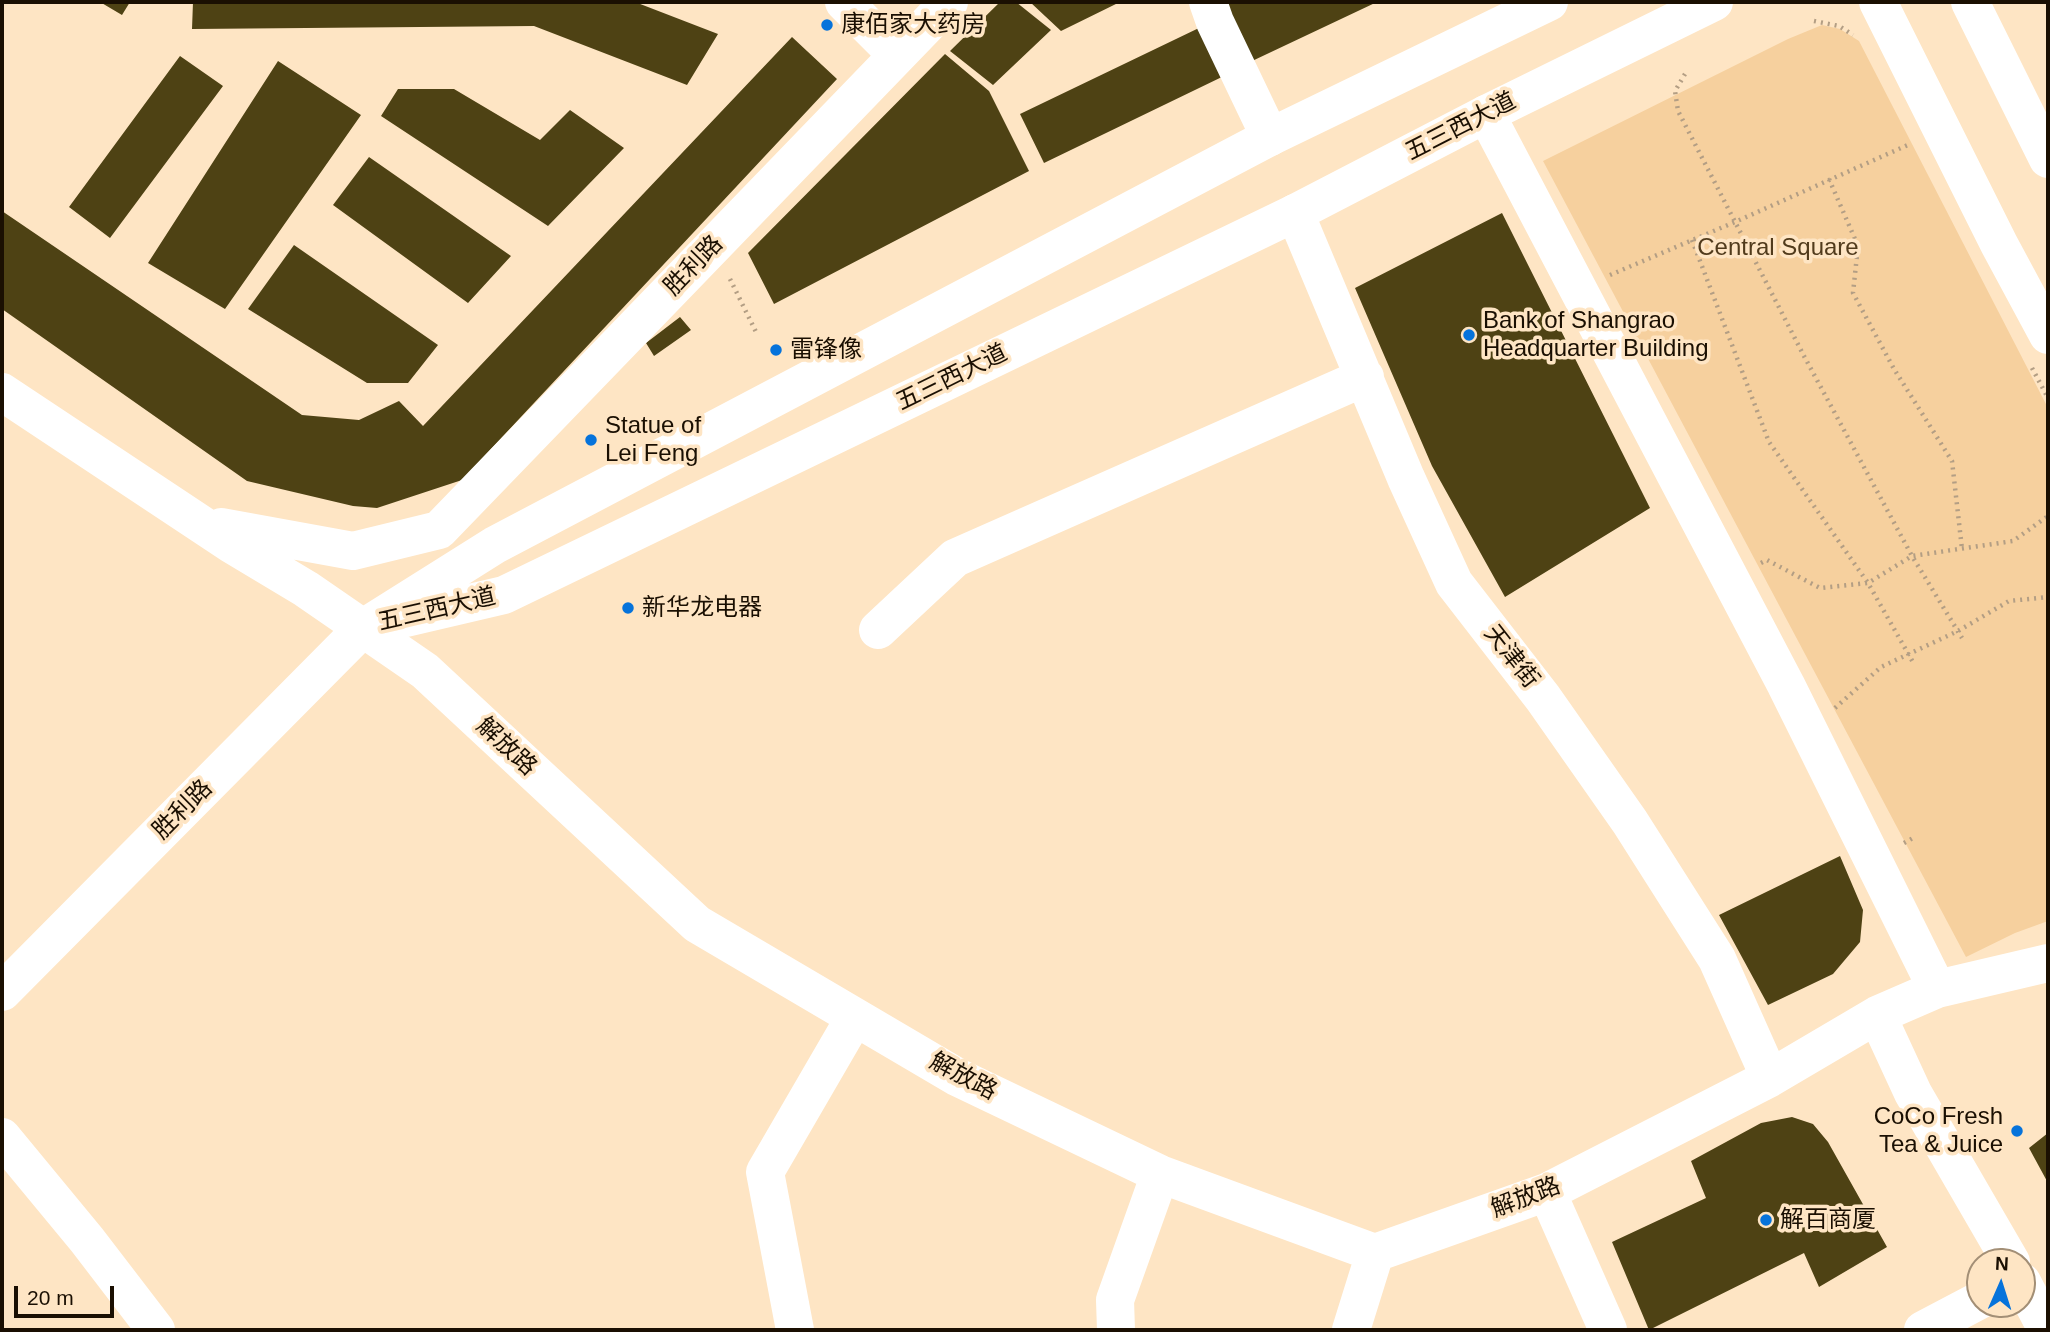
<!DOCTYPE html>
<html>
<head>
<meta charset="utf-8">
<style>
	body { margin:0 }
	#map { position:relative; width:2050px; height:1332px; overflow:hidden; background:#fee5c4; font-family:Helvetica,sans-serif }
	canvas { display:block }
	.frame { position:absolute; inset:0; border:4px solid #1a0f02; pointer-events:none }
	.north { position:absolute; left:1966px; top:1248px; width:70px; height:70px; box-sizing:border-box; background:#fee5c4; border:2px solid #a38f76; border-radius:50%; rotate:3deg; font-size:19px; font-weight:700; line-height:28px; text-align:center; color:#1a0f02 }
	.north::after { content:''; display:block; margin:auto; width:24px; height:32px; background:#0673db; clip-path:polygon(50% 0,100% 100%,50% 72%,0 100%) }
	.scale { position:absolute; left:14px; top:1286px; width:100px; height:32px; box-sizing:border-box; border:4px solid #1a0f02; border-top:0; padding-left:9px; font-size:21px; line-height:24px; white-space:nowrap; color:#1a0f02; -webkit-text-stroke:5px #fee5c4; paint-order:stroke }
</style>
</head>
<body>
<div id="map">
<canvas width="2050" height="1332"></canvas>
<div class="frame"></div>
<div class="north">N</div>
<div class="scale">20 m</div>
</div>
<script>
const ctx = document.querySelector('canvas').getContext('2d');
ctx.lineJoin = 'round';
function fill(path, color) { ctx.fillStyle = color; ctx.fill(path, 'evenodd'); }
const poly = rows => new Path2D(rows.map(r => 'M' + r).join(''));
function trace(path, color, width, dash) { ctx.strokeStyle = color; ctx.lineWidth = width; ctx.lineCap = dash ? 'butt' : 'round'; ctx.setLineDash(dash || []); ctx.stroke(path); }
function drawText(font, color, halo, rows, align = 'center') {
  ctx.font = font + ' Helvetica,"Noto Sans SC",sans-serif'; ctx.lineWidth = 7; ctx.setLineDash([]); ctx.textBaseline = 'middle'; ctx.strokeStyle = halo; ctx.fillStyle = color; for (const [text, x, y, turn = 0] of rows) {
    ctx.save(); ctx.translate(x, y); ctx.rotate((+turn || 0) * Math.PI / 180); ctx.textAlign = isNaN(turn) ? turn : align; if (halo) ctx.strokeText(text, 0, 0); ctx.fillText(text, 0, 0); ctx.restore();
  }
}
fill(poly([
	[1822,25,1840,29,1859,41,2048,408,2048,921,2015,933,1966,957,1543,161,1788,39]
]), '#f6d09e');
fill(poly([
	[100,2,130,2,122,15],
	[193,2,635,2,718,34,687,85,534,26,192,29],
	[1000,2,1016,2,1051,30,993,85,950,51],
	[1030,2,1120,2,1061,31],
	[1222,2,1377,2,1250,62],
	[1201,27,1226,75,1044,163,1020,114],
	[792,37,837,79,462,480,377,508,353,506,247,481,2,309,2,211,302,415,359,420,399,401,423,426],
	[945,54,989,91,1029,171,774,304,748,253],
	[180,56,223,86,110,238,69,207],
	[278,61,361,115,225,309,148,263],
	[398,89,454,89,540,140,570,110,624,148,548,226,381,116],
	[369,157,511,256,468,303,333,205],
	[1502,213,1650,508,1505,597,1432,466,1355,288],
	[294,245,438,345,408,383,367,383,248,309],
	[680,317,691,330,654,356,646,343],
	[1840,856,1863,910,1860,942,1833,974,1768,1005,1719,915],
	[1792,1117,1813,1124,1828,1142,1887,1247,1819,1287,1804,1253,1649,1330,1612,1242,1706,1198,1691,1161,1761,1123],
	[2048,1133,2048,1183,2029,1148]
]), '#4e4214');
trace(poly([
	[1814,21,1839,26,1853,35],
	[1685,74,1675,91,1678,111,1804,356,1912,556,1962,638],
	[1829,179,1858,246,1853,293,1894,369,1952,461,1962,549],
	[1692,240,1769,442,1868,583,1914,664],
	[1610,275,1735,222,1910,144],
	[730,279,756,332],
	[2032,368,2048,398],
	[1761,563,1767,560,1820,588,1868,583,1912,556,2013,541,2048,516],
	[1835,708,1881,667,1958,631,2009,601,2048,597],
	[1904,843,1913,838]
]), '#b39e84', 4.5, [2, 5]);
trace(poly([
	[844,2,897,55],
	[1208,2,1215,22,1270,137],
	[1486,114,1786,685,1937,989],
	[1295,213,1406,478,1454,583,1543,698,1630,822,1717,959,1770,1078],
	[2,392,231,544,306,589,425,671,697,924,957,1077,1160,1174,1375,1253,1547,1192,1770,1078,1877,1015,1937,989,2048,963],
	[221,527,353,551,439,530,949,2],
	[878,630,955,558,1365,377],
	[1877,1015,1913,1093,2011,1262],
	[2,1137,87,1240,156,1330],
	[1547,1192,1608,1330],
	[2022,1282,2047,1330],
	[795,1330,765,1172,855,1017],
	[1116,1330,1115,1300,1160,1174],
	[1351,1330,1375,1253],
	[1923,1330,1980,1300]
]), '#fff', 38);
trace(poly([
	[1878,2,1999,244,2048,335],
	[1970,2,2048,159],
	[393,621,504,595,1295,213,1486,114,1714,2],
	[2,992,363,628,495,545,1270,137,1549,2]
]), '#fff', 38);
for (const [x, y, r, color] of [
	[827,25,7,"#0673db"],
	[1469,335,7,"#0673db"],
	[776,350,7,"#0673db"],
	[591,440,7,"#0673db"],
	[628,608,7,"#0673db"],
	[2017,1131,7,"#0673db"],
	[1766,1220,7,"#0673db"]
]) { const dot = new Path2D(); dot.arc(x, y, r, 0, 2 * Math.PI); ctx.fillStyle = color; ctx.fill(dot); trace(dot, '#fee5c4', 2.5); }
drawText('24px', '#1a0f02', '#fee5c4', [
	["康佰家大药房",841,25],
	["Bank of Shangrao",1483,321],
	["Headquarter Building",1483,349],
	["雷锋像",790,350],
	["Statue of",605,426],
	["Lei Feng",605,454],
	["新华龙电器",642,608],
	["CoCo Fresh",2003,1117,"right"],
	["Tea & Juice",2003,1145,"right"],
	["解百商厦",1780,1220]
], 'left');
drawText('24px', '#1a0f02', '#fee5c4', [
	["五三西大道",1461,127,-27],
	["胜利路",694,266,-46],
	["五三西大道",952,378,-26],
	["五三西大道",437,610,-13],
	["天津街",1511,657,52],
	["解放路",506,747,43],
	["胜利路",183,810,-45],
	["解放路",963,1077,28],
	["解放路",1526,1198,-21]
]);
drawText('24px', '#513b1c', '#fee5c4', [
	["Central Square",1778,248]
]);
</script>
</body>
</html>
